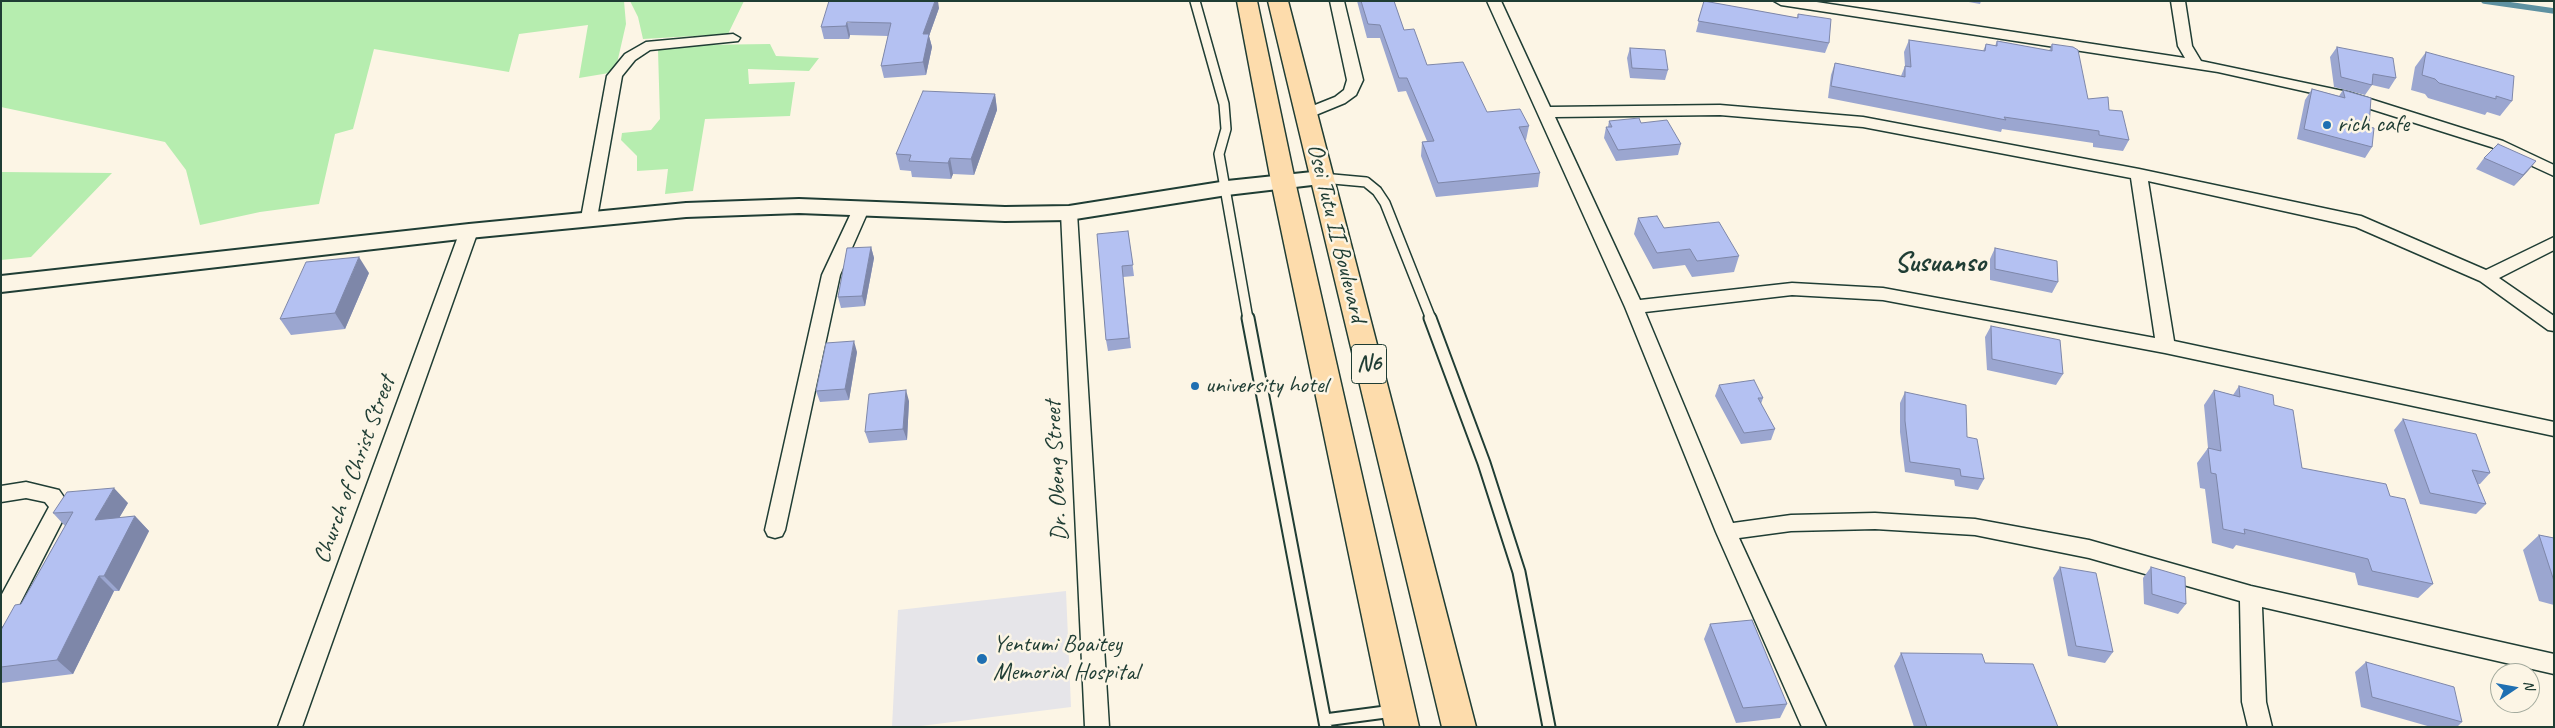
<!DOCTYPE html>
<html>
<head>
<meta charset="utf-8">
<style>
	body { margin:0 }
	#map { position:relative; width:2555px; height:728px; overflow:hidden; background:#fcf5e5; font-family:Caveat,sans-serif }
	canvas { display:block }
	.frame { position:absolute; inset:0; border:2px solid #1f3d34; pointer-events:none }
	.north { position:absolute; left:2490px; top:663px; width:50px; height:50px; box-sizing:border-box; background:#fcf5e5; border:1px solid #a4ab9e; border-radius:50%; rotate:78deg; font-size:14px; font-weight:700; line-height:20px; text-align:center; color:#1f3d34 }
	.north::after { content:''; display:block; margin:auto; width:18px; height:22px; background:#1f6fb2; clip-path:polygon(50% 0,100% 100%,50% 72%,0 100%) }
</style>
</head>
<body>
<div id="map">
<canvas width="2555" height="728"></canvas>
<div class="frame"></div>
<div class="north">N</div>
</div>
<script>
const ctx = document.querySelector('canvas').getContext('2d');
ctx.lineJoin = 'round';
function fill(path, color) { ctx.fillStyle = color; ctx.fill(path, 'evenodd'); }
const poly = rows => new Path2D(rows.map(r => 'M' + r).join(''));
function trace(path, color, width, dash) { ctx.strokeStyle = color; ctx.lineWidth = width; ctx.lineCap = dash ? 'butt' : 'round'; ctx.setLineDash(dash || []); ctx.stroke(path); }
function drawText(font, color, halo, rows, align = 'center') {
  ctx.font = font + ' Caveat,sans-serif'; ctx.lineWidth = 5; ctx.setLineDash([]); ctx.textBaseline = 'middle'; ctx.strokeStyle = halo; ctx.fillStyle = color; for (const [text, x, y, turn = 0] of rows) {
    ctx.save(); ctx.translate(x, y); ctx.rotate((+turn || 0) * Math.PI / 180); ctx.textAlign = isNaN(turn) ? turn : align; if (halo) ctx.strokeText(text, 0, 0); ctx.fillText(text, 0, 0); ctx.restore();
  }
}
fill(poly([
	[1066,591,1071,707,913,727,892,727,898,610]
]), '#e6e5e9');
fill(poly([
	[1,1,624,1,626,24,615,72,579,78,588,25,519,34,509,72,374,49,353,129,335,134,319,204,260,212,200,225,186,170,165,142,1,107],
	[630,1,744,1,728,34,643,39,638,17],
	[770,44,776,56,819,58,809,71,748,69,749,84,795,82,790,116,705,119,693,191,665,194,668,169,637,171,637,156,621,140,622,133,651,130,660,119,658,50,697,45],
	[1,172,112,173,31,257,1,260]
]), '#b6edaf');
trace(poly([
	[2484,1,2554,11]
]), '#5e91a1', 5.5);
const serviceFar1 = poly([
	[1195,1,1224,104,1226,129,1219,154,1248,319],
	[1322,178,1366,182,1377,191,1385,203,1431,319]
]);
const service = poly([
	[1248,318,1326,727],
	[1430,318,1484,463,1519,572,1549,727],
	[1325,720,1393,711]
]);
const minor = poly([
	[1330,1,1344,1,1363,80,1356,95,1345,103,1306,119,1300,117,1298,114,1300,111,1335,97,1344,90,1347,80,1330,1],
	[1487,1,1501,1,1550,107,1720,105,1863,117,2139,169,2361,216,2486,270,2554,237,2554,250,2499,278,2554,316,2554,331,2548,330,2480,281,2356,227,2148,181,2174,341,2554,422,2554,436,2165,353,1883,300,1792,295,1645,312,1733,523,1791,515,1875,513,1975,519,2089,540,2251,586,2554,654,2554,674,2262,607,2266,702,2272,727,2248,727,2242,702,2240,601,2089,558,1975,535,1875,529,1791,531,1739,538,1826,727,1802,727,1716,532,1625,307,1487,1],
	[1720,115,1863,127,2131,178,2155,338,1883,288,1792,283,1640,300,1555,117,1720,115],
	[1774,1,1810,1,2185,58,2178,46,2171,1,2185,1,2192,46,2201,61,2348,92,2503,141,2554,165,2554,176,2491,147,2339,99,2218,72,1781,5,1774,1],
	[733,34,740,38,738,41,650,50,635,60,622,76,597,218,595,222,583,222,581,218,607,76,625,54,646,42,733,34],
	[861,204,867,205,869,209,840,275,785,530,782,536,775,538,768,536,765,530,822,275,853,209,855,205,861,204],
	[1069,208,1075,209,1077,213,1109,727,1085,727,1061,213,1063,209,1069,208],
	[469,225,475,227,478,231,302,727,278,727,460,231,463,227,469,225],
	[26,482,59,490,70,506,9,625,1,627,1,596,49,507,45,502,26,498,1,502,1,486,26,482]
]);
const tertiary = poly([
	[1322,171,1329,173,1332,178,1329,183,1227,195,1069,220,1005,221,799,213,686,217,469,238,1,292,1,276,469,224,686,203,799,199,1005,207,1069,206,1227,181,1322,171]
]);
const trunk = poly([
	[1237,1,1257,1,1295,181,1419,727,1385,727,1271,181,1237,1],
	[1268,1,1288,1,1476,727,1442,727,1268,1]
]);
trace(serviceFar1, '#1f3d34', 12);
trace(service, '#1f3d34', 15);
trace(minor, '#1f3d34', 3);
trace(tertiary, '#1f3d34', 4);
trace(trunk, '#1f3d34', 3);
trace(serviceFar1, '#fcf5e5', 9);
trace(service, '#fcf5e5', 11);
fill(minor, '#fcf5e5');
fill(tertiary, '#fcf5e5');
fill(trunk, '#fddcac');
fill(poly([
	[1357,1,1394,1,1404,30,1427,65,1487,112,1529,126,1526,140,1525,140,1540,173,1538,187,1436,197,1421,156,1422,142,1427,141,1406,91,1398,92,1380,38,1367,38],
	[1704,1,1797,18,1798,14,1829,43,1825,53,1696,32],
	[1963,1,1981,1,1980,4],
	[939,8,929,36,932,47,926,75,884,78,881,66,888,36,850,35,849,39,824,39,821,27],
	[1909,40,1983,51,1986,44,1995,46,1997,41,2049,51,2052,44,2088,99,2109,110,2129,140,2123,151,2093,147,2093,143,2002,129,2001,132,1828,98,1831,75,1835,63,1901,76,1905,66,1904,52],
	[2337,47,2396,78,2389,89,2372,85,2365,95,2334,87,2330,57],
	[1630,48,1668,70,1665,80,1630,78,1627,58],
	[2426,52,2512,101,2500,116,2487,112,2485,115,2428,98,2425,94,2411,90,2415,67],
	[2312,89,2339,96,2343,90,2369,127,2372,147,2365,158,2297,139,2305,100],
	[995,94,997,110,974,175,953,174,951,179,912,177,911,171,900,170,896,154],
	[1609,121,1641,123,1681,144,1678,155,1616,161,1604,138,1606,127,1608,127],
	[2484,158,2536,161,2514,186,2476,169],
	[1638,218,1739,256,1734,272,1692,277,1685,265,1653,269,1634,234],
	[1128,231,1134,276,1123,277,1131,348,1108,351,1106,340],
	[871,247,874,258,865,306,841,308,838,297],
	[1995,248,2058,282,2052,293,1990,280,1990,259],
	[369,273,345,329,291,335,280,319],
	[1991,326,2063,374,2056,385,1987,370,1985,337],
	[857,352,849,400,820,402,816,391],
	[1719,385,1763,398,1761,404,1775,429,1771,440,1741,444,1715,396],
	[2239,386,2274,405,2302,468,2390,496,2433,584,2418,598,2358,585,2355,573,2236,545,2233,549,2212,543,2205,489,2200,488,2197,463,2208,448,2204,405,2214,390,2233,395],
	[1905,392,1967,437,1984,479,1978,490,1955,486,1954,480,1905,472,1900,432,1900,403],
	[909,401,907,440,869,443,865,432],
	[2403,419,2490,473,2480,484,2478,484,2486,504,2476,514,2420,504,2394,430],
	[128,503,119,518,135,516,149,531,119,591,114,591,73,674,1,683,1,630,21,604,65,526,53,513],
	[2539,535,2554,538,2554,605,2539,601,2523,550],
	[2060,567,2113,652,2105,663,2068,656,2053,578],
	[2151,567,2186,604,2178,614,2144,604,2143,578],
	[1710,624,1787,704,1780,718,1736,723,1704,639],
	[1901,653,1985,663,2058,727,1914,727,1894,666],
	[2366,662,2462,722,2457,727,2431,727,2361,707,2355,672]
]), '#9ba6d0');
fill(poly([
	[935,1,938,1,939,8,929,36,932,47,926,75,923,62,923,34],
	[847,22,850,35,849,39,846,26],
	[995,94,997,110,974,175,971,159],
	[950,158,953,174,951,179,948,163],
	[2536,161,2528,171,2514,186,2523,175],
	[871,247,874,258,865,306,862,296],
	[359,257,369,273,345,329,335,313],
	[854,341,857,352,849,400,845,389],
	[906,390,909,401,907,440,903,429],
	[114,488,128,503,109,535,95,520],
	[135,516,149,531,119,591,104,576],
	[99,576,114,591,73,674,57,660]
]), '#7e87a9');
const building = poly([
	[829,1,935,1,923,34,929,34,923,62,881,66,891,23,847,22,846,26,821,27,829,1],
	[1361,1,1394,1,1404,30,1414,29,1427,65,1463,62,1487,112,1520,109,1529,126,1519,127,1540,173,1438,183,1422,142,1434,141,1407,78,1399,78,1380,25,1368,24,1361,1],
	[1704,1,1798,18,1798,14,1831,19,1829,43,1698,21,1704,1],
	[1909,40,1985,51,1986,44,1997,46,1997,41,2052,51,2052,44,2073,47,2078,50,2088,99,2108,97,2109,110,2122,111,2129,140,2099,135,2099,131,2004,117,2006,120,1831,86,1835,63,1905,77,1905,66,1911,67,1909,40],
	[2337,47,2393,58,2396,78,2373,74,2372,85,2341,77,2337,47],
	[1630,48,1665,50,1668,70,1632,68,1630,48],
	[2426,52,2514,76,2512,101,2496,96,2496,99,2439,83,2435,79,2422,75,2426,52],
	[2312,89,2345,98,2343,90,2371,98,2369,127,2374,128,2372,147,2304,129,2312,89],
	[923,91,995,94,971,159,950,158,948,163,909,161,911,155,896,154,923,91],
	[1639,118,1641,123,1667,120,1681,144,1618,150,1606,127,1612,127,1609,121,1639,118],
	[2498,144,2536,161,2523,175,2484,158,2498,144],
	[1657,216,1664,228,1719,222,1739,256,1697,261,1690,249,1657,253,1638,218,1657,216],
	[1128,231,1133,265,1122,266,1129,338,1106,340,1097,234,1128,231],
	[871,247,862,296,838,297,847,248,871,247],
	[1995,248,2057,261,2058,282,1995,269,1995,248],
	[359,257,335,313,280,319,306,262,359,257],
	[1991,326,2060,340,2063,374,1992,359,1991,326],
	[854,341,845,389,816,391,826,343,854,341],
	[1754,380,1763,398,1758,398,1775,429,1744,433,1719,385,1754,380],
	[2239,386,2273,395,2274,405,2293,410,2302,468,2386,484,2390,496,2405,499,2433,584,2372,571,2368,559,2244,529,2245,534,2223,529,2216,474,2211,473,2208,448,2221,451,2214,390,2240,397,2239,386],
	[906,390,903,429,865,432,869,394,906,390],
	[1905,392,1966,405,1967,437,1977,439,1984,479,1961,476,1960,469,1910,462,1905,421,1905,392],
	[2403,419,2476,434,2490,473,2472,470,2486,504,2430,493,2403,419],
	[114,488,95,520,135,516,104,576,99,576,57,660,1,667,1,630,15,605,21,604,73,512,53,513,67,492,114,488],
	[2539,535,2554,538,2554,581,2539,535],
	[2060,567,2096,573,2113,652,2076,646,2060,567],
	[2151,567,2185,577,2186,604,2152,594,2151,567],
	[1752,620,1787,704,1743,708,1710,624,1752,620],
	[1901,653,1982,654,1985,663,2033,664,2058,727,1927,727,1901,653],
	[2366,662,2454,687,2462,722,2372,697,2366,662]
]);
fill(building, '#b4c1f2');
trace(building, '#7e87a9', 1);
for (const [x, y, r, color] of [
	[2327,125,5,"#1f6fb2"],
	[1195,386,5,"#1f6fb2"],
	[982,659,6,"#1f6fb2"]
]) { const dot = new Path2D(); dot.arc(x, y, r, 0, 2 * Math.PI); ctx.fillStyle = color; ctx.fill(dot); trace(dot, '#fcf5e5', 2); }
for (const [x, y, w] of [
	[1369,364,35]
]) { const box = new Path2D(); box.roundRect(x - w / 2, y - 19.5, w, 39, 4); ctx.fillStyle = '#fcf5e5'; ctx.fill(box); trace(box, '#1f3d34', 1); }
drawText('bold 22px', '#1f3d34', null, [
	["N6",1369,364]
]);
drawText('24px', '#1f3d34', '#fcf5e5', [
	["rich cafe",2337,125],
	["university hotel",1205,386],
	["Yentumi Boaitey",993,645],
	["Memorial Hospital",993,673]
], 'left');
drawText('24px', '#1f3d34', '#fcf5e5', [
	["Osei Tutu II Boulevard",1336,233,76],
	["Church of Christ Street",355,470,-70],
	["Dr. Obeng Street",1057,471,-93]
]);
drawText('bold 29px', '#1f3d34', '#fcf5e5', [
	["Susuanso",1940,263]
]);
</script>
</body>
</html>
